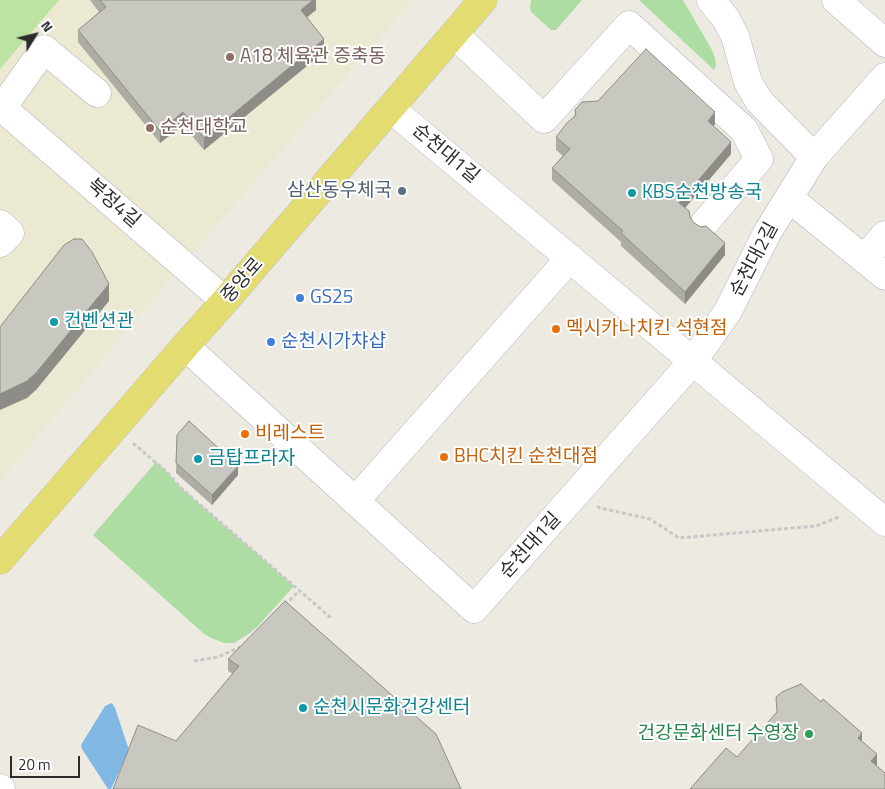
<!DOCTYPE html>
<html>
<head>
<meta charset="utf-8">
<style>
	body { margin:0 }
	#map { position:relative; width:885px; height:789px; overflow:hidden; background:#edeae2; font-family:"Titillium Web",sans-serif }
	canvas { display:block }
	.north { position:absolute; left:10px; top:10px; width:50px; height:50px; -webkit-text-stroke:4px #fff; paint-order:stroke; rotate:54deg; font-size:14px; font-weight:700; line-height:20px; text-align:center; color:#2d2d2d }
	.north::after { content:''; display:block; margin:auto; width:18px; height:22px; background:#2d2d2d; clip-path:polygon(50% 0,100% 100%,50% 72%,0 100%) }
	.scale { position:absolute; left:10px; top:756px; width:70px; height:22px; box-sizing:border-box; border:2px solid #2d2d2d; border-top:0; padding-left:6px; font-size:15px; line-height:18px; white-space:nowrap; color:#2d2d2d; -webkit-text-stroke:4px #fff; paint-order:stroke }
</style>
</head>
<body>
<div id="map">
<canvas width="885" height="789"></canvas>
<div class="north">N</div>
<div class="scale">20 m</div>
</div>
<script>
const ctx = document.querySelector('canvas').getContext('2d');
ctx.lineJoin = 'round';
function fill(path, color) { ctx.fillStyle = color; ctx.fill(path, 'evenodd'); }
const poly = rows => new Path2D(rows.map(r => 'M' + r).join(''));
function trace(path, color, width, dash) { ctx.strokeStyle = color; ctx.lineWidth = width; ctx.lineCap = dash ? 'butt' : 'round'; ctx.setLineDash(dash || []); ctx.stroke(path); }
function drawText(font, color, halo, rows, align = 'center') {
  ctx.font = font + ' "Titillium Web","Noto Sans KR",sans-serif'; ctx.lineWidth = 4; ctx.setLineDash([]); ctx.textBaseline = 'middle'; ctx.strokeStyle = halo; ctx.fillStyle = color; for (const [text, x, y, turn = 0] of rows) {
    ctx.save(); ctx.translate(x, y); ctx.rotate((+turn || 0) * Math.PI / 180); ctx.textAlign = isNaN(turn) ? turn : align; if (halo) ctx.strokeText(text, 0, 0); ctx.fillText(text, 0, 0); ctx.restore();
  }
}
fill(poly([
	[0,0,412,0,189,257,0,481]
]), '#ece9d3');
fill(poly([
	[531,0,582,0,556,30,551,30,531,12,530,8],
	[639,0,683,0,712,50,715,58,716,65,714,70],
	[156,462,168,473,181,488,294,586,259,625,250,633,234,643,224,643,211,638,203,633,93,535]
]), '#aedda4');
fill(poly([
	[0,0,59,0,0,69]
]), '#bce3a1');
fill(poly([
	[112,703,115,708,129,750,111,789,108,789,82,749,81,745,105,706,109,704]
]), '#81b8e3');
const minor = poly([
	[711,0,726,19,735,36,748,82,759,101,814,157],
	[836,0,885,43],
	[454,34,544,119,629,25,744,130,759,159,704,224],
	[0,106,225,301],
	[2,108,44,49,97,93],
	[390,108,885,522],
	[789,198,885,276],
	[0,224,10,233,0,243],
	[864,259,885,235],
	[185,346,474,609,693,361,728,311,767,233,814,157,885,77],
	[355,501,570,258],
	[0,788,1,789]
]);
const major = poly([
	[0,560,185,346,225,301,483,0]
]);
trace(minor, '#b5b5bf', 29);
trace(major, '#c8c8c8', 29);
trace(poly([
	[133,443,168,473,181,488,331,618],
	[597,506,600,508,650,519,679,538,816,526,839,517],
	[285,605,299,591],
	[194,661,218,657,243,646]
]), '#c8c8c8', 3, [4, 2.5]);
trace(minor, '#fff', 28);
trace(major, '#e3dc71', 28);
fill(poly([
	[90,0,316,0,316,10,307,17,324,52,204,150,183,125,160,143,78,42,78,30,99,12],
	[575,110,715,124,713,126,731,154,685,208,694,223,725,255,685,304,621,246,621,242,552,180,552,168,563,156,556,150,556,137,575,115],
	[177,435,238,475,212,505,176,473],
	[228,659,461,789,176,741,233,674,228,671]
]), '#adaca5');
fill(poly([
	[313,0,316,0,316,10,301,22,301,10],
	[324,39,324,52,204,150,204,138],
	[183,112,183,125,160,143,160,131],
	[715,112,715,124,708,133,708,121],
	[731,142,731,154,679,215,679,203],
	[725,243,725,255,685,304,685,292],
	[109,284,109,301,36,390,27,398,0,410,0,394],
	[238,466,238,475,212,505,212,495],
	[862,733,862,746,858,738],
	[877,754,877,767,871,761]
]), '#8d8c86');
const building = poly([
	[100,0,313,0,301,10,324,39,204,138,183,112,160,131,78,30,106,7,100,0],
	[646,49,715,112,708,121,731,142,679,203,689,211,690,217,694,223,701,227,706,226,725,243,685,292,621,233,623,231,552,168,570,149,556,137,567,123,576,115,575,110,582,102,598,101,646,49],
	[74,239,82,239,92,252,109,284,36,373,27,381,0,394,0,327,64,245,74,239],
	[189,421,238,466,212,495,176,463,177,435,189,421],
	[285,601,436,734,461,789,113,789,138,725,176,741,239,666,228,659,285,601],
	[801,684,821,702,823,699,862,733,858,738,877,754,871,761,885,773,885,789,690,789,726,748,737,757,777,712,776,697,782,692,801,684]
]);
fill(building, '#c9c8c0');
trace(building, '#8d8c86', 1);
for (const [x, y, r, color] of [
	[230,57,5,"#8d6e63"],
	[150,128,5,"#8d6e63"],
	[402,191,5,"#5c6f8a"],
	[632,193,5,"#0f9aa8"],
	[300,298,5,"#3f7fe0"],
	[54,322,5,"#0f9aa8"],
	[556,329,5,"#e8710a"],
	[271,342,5,"#3f7fe0"],
	[245,434,5,"#e8710a"],
	[444,457,5,"#e8710a"],
	[198,459,5,"#0f9aa8"],
	[303,708,5,"#0f9aa8"],
	[809,734,5,"#2e9e5b"]
]) { const dot = new Path2D(); dot.arc(x, y, r, 0, 2 * Math.PI); ctx.fillStyle = color; ctx.fill(dot); trace(dot, '#fff', 2); }
drawText('19px', '#785e54', '#fff', [
	["A18 체육관 증축동",240,57],
	["순천대학교",160,128]
], 'left');
drawText('19px', '#2d2d2d', '#fff', [
	["순천대1길",445,154,40],
	["북정4길",113,204,41],
	["순천대2길",755,260,-62],
	["중앙로",243,281,-49],
	["순천대1길",531,546,-48]
]);
drawText('19px', '#4e5e75', '#fff', [
	["삼산동우체국",392,191]
], 'right');
drawText('19px', '#0d838f', '#fff', [
	["KBS순천방송국",642,193],
	["컨벤션관",64,322],
	["금탑프라자",208,459],
	["순천시문화건강센터",313,708]
], 'left');
drawText('19px', '#366cbe', '#fff', [
	["GS25",310,298],
	["순천시가챠샵",281,342]
], 'left');
drawText('19px', '#c56008', '#fff', [
	["멕시카나치킨 석현점",566,329],
	["비레스트",255,434],
	["BHC치킨 순천대점",454,457]
], 'left');
drawText('19px', '#27864d', '#fff', [
	["건강문화센터 수영장",799,734]
], 'right');
</script>
</body>
</html>
